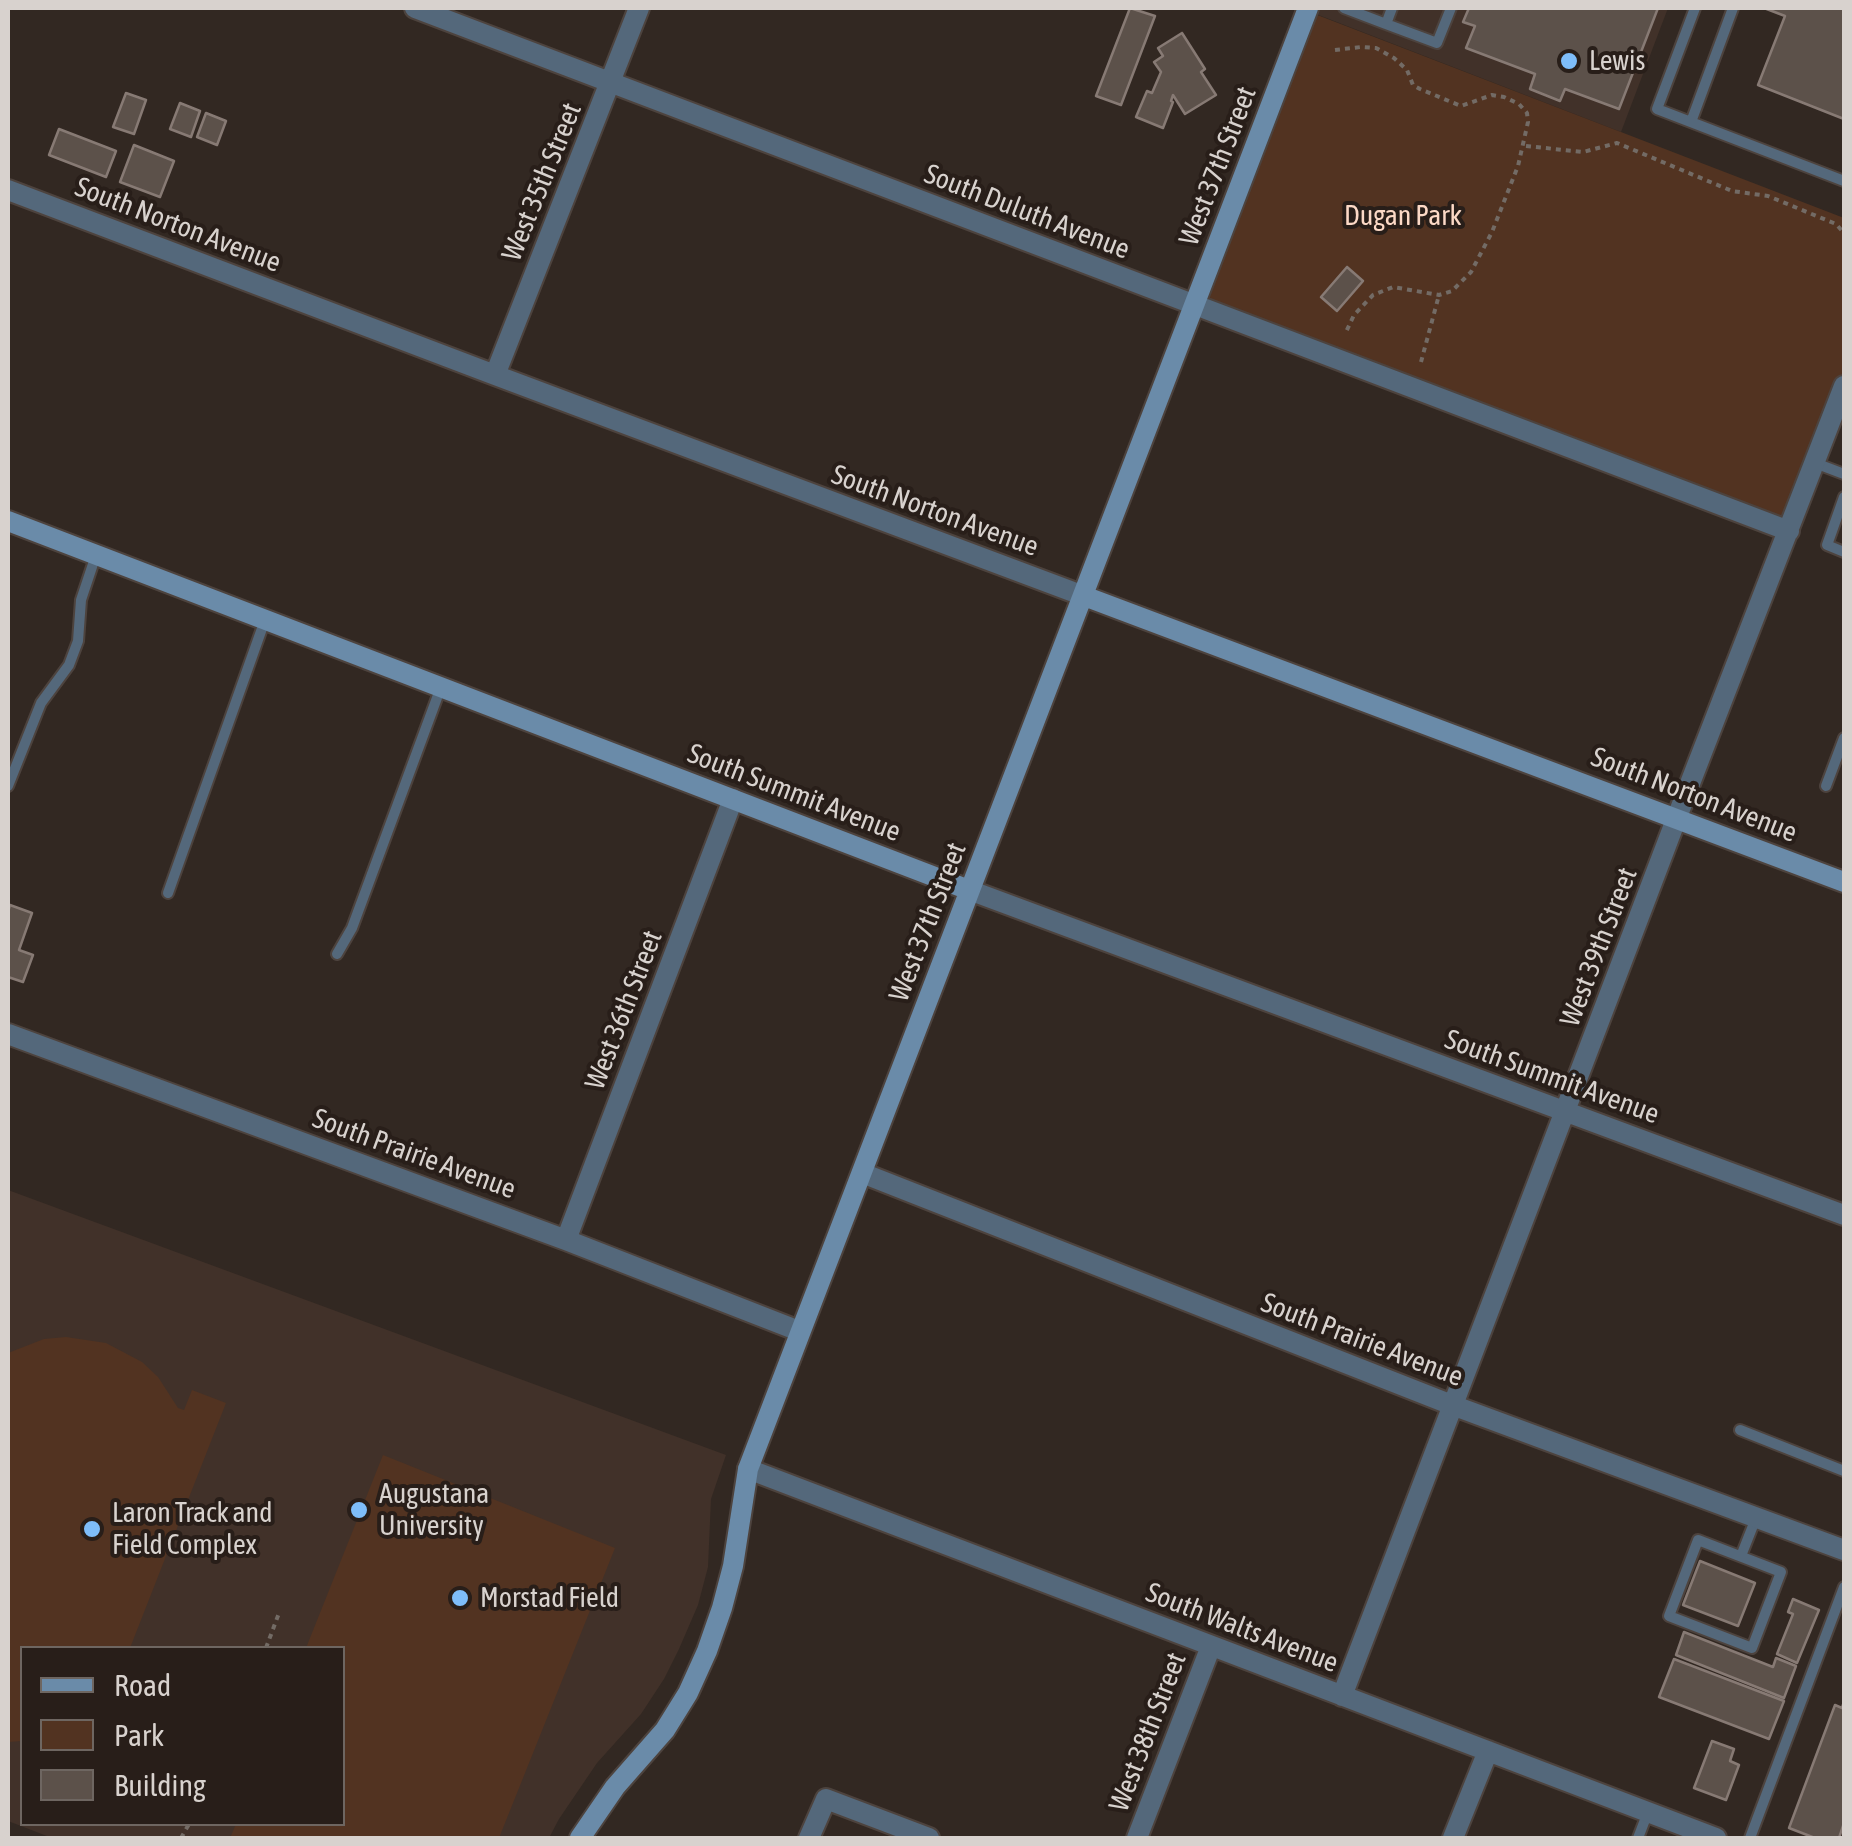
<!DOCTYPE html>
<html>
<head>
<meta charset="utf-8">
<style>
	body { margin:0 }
	#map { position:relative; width:1852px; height:1846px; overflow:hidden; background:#322822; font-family:"Asap Condensed",sans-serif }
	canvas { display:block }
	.frame { position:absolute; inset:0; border:10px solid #d8d2ce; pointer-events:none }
	.legend { position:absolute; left:20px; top:1646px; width:325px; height:180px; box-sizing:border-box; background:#281e19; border:2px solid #6e6661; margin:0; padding:12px 18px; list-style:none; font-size:30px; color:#d8d2ce }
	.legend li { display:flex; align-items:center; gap:20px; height:50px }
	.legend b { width:50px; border:2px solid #6e6661 }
</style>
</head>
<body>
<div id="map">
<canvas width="1852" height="1846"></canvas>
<div class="frame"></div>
<ul class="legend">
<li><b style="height:12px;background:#6a8ba9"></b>Road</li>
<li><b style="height:28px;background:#523321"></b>Park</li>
<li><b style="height:28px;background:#5c514a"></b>Building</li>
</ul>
</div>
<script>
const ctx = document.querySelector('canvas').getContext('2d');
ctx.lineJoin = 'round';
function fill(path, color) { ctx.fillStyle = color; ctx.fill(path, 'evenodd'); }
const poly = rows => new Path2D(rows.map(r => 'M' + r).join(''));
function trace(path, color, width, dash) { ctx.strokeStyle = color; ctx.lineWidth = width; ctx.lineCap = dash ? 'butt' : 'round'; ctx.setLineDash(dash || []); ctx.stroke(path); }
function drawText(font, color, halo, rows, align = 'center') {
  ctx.font = font + ' "Asap Condensed",sans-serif'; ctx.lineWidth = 8; ctx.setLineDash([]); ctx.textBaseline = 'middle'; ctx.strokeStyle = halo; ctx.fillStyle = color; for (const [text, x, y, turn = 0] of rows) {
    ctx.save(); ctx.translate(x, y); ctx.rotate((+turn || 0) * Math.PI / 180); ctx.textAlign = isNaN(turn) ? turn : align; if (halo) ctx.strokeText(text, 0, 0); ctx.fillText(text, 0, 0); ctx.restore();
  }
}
fill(poly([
	[1319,8,1668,8,1621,132,1316,14],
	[8,1190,726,1455,711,1499,708,1567,698,1605,679,1649,664,1679,641,1714,597,1763,559,1819,549,1838,52,1838,8,1821],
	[22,1648,342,1648,342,1824,22,1824]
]), '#413129');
fill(poly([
	[1307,11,1844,218,1844,386,1789,531,1194,305],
	[66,1337,106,1343,142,1362,158,1377,178,1408,184,1410,192,1390,226,1403,130,1648,22,1648,22,1741,8,1742,8,1353,44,1339],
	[383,1455,615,1548,499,1838,230,1838,236,1824,342,1824,342,1648,306,1648]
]), '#523321');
const building = poly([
	[1130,8,1155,16,1121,105,1096,96,1130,8],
	[1469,8,1658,8,1619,109,1565,89,1560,101,1530,89,1535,74,1466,48,1475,26,1463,22,1469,8],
	[1764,8,1844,8,1844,119,1758,85,1785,16,1764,8],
	[1182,33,1205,69,1201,72,1216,95,1185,114,1173,95,1171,101,1173,102,1163,128,1136,117,1147,91,1152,93,1161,72,1154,62,1163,56,1158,48,1182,33],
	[126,93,146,100,134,134,113,127,126,93],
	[180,103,200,111,191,137,170,129,180,103],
	[206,113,226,121,217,145,197,137,206,113],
	[59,129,116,151,106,177,49,155,59,129],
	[134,145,174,161,160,197,120,182,134,145],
	[1347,267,1363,281,1337,311,1321,297,1347,267],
	[10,905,32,913,19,950,33,955,23,982,8,977,8,912,10,905],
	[1700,1561,1755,1583,1738,1626,1683,1605,1700,1561],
	[1793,1599,1819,1610,1797,1663,1777,1654,1793,1614,1788,1612,1793,1599],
	[1684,1632,1773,1667,1776,1658,1796,1666,1784,1698,1676,1655,1684,1632],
	[1674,1659,1784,1701,1769,1739,1659,1697,1674,1659],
	[1844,1701,1844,1823,1839,1838,1815,1838,1789,1828,1835,1705,1842,1708,1844,1701],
	[1712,1741,1734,1749,1730,1761,1739,1765,1726,1800,1694,1788,1712,1741]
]);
fill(building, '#5c514a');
trace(building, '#877a74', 2.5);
const lane = poly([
	[1344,8,1386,24,1392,8],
	[1695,8,1657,109,1844,181],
	[1386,24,1437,43,1451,8],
	[1691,122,1733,8],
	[1815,463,1844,474],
	[1844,497,1827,545,1844,552],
	[8,786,41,703,69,665,78,641,81,600,96,555],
	[1826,786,1844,738],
	[168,893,265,620],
	[337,954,352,928,441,687],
	[1740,1430,1844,1471],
	[1698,1540,1781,1572,1752,1648,1669,1616,1698,1540],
	[1741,1556,1756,1518],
	[1638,1838,1648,1812],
	[1750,1838,1844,1587]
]);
const street = poly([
	[415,8,1789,531],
	[8,190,495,375,1084,596],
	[495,375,639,8],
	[969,890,1844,1215],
	[8,1034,566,1240,799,1331],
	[862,1173,1452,1405,1844,1550],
	[566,1240,733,799],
	[748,1469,1716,1838],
	[1342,1696,1677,817,1844,386],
	[809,1838,826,1799,929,1838],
	[1137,1838,1211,1646],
	[1453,1838,1488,1751]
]);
const secondary = poly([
	[8,521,969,890],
	[1084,596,1844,882],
	[580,1838,615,1787,665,1730,688,1693,707,1651,722,1608,733,1566,748,1469,1308,8]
]);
trace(lane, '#4d433e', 14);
trace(street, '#4d433e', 24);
trace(secondary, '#4d433e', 24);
trace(poly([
	[1335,50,1361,47,1376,48,1394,58,1407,70,1413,85,1420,89,1461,106,1492,95,1504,97,1519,104,1527,113,1528,122,1518,166,1492,232,1471,272,1452,291,1439,295,1393,287,1373,295,1354,315,1345,334],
	[1526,146,1583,152,1617,143,1732,191,1768,196,1836,224,1844,233],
	[1421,362,1439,295],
	[266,1648,279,1613],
	[181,1838,189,1824]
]), '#736b65', 4, [5, 5]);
trace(lane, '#54687b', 10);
trace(street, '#54687b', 20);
trace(secondary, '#6a8ba9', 20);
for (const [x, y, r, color] of [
	[1569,61,10,"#7ebdf9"],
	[359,1510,10,"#7ebdf9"],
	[92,1529,10,"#7ebdf9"],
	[460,1598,10,"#7ebdf9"]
]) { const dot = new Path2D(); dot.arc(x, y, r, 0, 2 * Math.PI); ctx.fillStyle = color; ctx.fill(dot); trace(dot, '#281e19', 4); }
drawText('28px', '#d8d2ce', '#281e19', [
	["Lewis",1589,61],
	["Augustana",379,1494],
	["University",379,1526],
	["Laron Track and",112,1513],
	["Field Complex",112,1545],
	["Morstad Field",480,1598]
], 'left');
drawText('28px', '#d8d2ce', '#281e19', [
	["West 37th Street",1218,166,-69],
	["West 35th Street",542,182,-68],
	["South Duluth Avenue",1027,212,21],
	["South Norton Avenue",178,225,21],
	["South Norton Avenue",935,511,20],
	["South Summit Avenue",794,793,21],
	["South Norton Avenue",1694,795,21],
	["West 37th Street",928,922,-69],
	["West 39th Street",1599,947,-69],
	["West 36th Street",624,1010,-69],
	["South Summit Avenue",1552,1077,20],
	["South Prairie Avenue",414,1154,20],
	["South Prairie Avenue",1362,1340,21],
	["South Walts Avenue",1242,1628,21],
	["West 38th Street",1148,1732,-69]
]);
drawText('28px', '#fcd9c6', '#281e19', [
	["Dugan Park",1403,216]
]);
</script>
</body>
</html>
